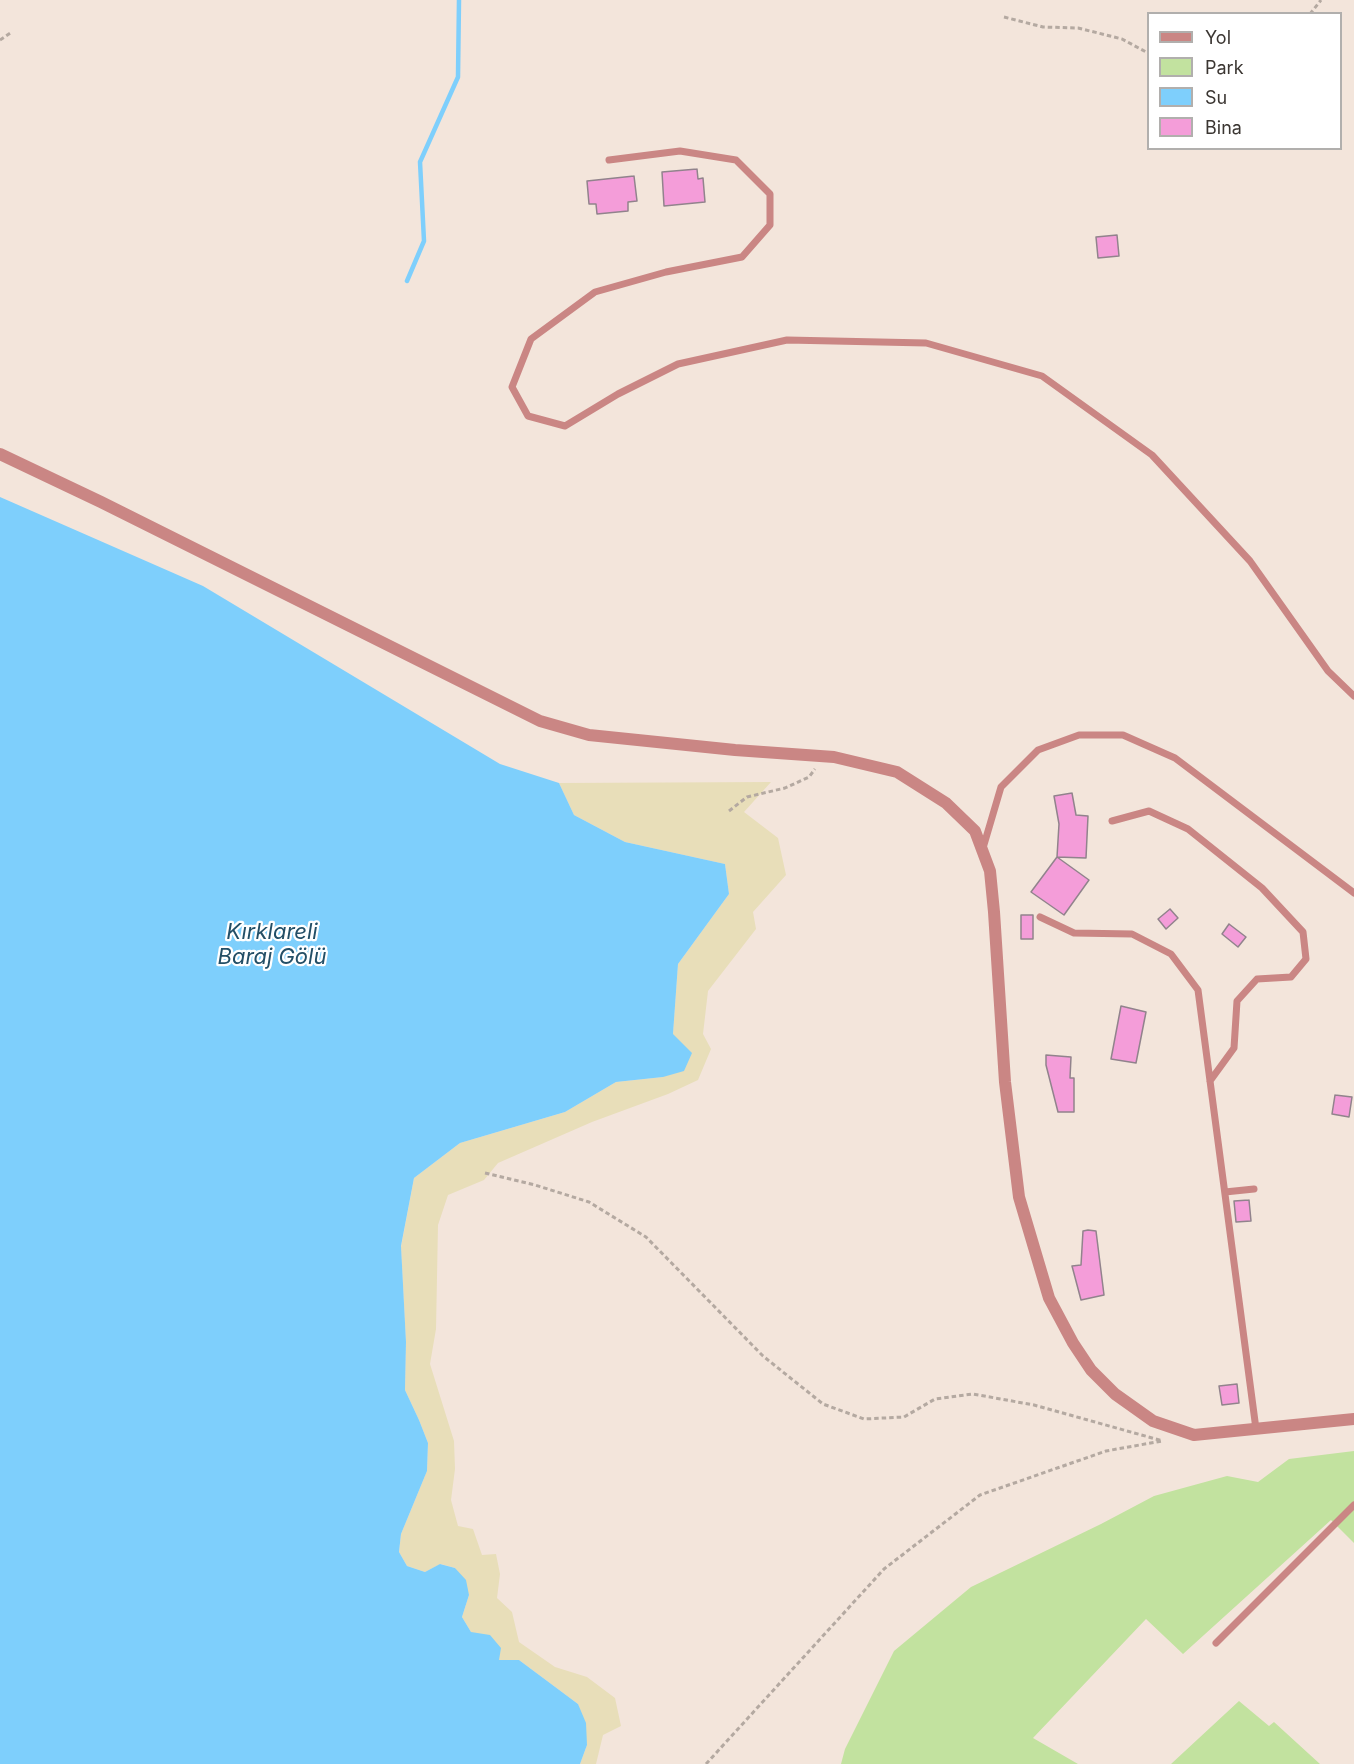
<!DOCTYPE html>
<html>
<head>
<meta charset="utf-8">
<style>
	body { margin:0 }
	#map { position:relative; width:1354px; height:1764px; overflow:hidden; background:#f3e5db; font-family:Inter,sans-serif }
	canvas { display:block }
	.legend { position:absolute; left:1147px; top:12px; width:195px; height:138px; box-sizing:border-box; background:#fff; border:2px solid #b1afad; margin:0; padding:8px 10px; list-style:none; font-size:18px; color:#3b3632 }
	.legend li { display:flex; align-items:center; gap:12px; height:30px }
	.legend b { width:30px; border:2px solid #b1afad }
</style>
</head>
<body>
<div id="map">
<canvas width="1354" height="1764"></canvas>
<ul class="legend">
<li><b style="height:8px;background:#ca8684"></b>Yol</li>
<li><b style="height:16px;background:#c2e29f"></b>Park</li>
<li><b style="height:16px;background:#7ecffc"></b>Su</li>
<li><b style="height:16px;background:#f49dd9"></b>Bina</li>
</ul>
</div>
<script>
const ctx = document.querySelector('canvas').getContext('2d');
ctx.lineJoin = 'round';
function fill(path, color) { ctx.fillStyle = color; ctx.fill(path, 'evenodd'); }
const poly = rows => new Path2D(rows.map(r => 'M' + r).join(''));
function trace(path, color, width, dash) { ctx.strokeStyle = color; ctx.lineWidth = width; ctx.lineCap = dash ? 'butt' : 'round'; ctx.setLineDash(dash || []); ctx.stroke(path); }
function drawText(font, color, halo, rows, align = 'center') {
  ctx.font = font + ' Inter,sans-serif'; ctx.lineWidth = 4.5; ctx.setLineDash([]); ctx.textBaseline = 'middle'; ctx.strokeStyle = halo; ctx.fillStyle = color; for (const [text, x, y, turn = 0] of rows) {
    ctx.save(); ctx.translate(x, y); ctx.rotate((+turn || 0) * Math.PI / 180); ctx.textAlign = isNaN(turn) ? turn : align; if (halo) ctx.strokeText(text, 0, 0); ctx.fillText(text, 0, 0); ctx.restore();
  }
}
fill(poly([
	[1354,1451,1354,1543,1331,1520,1183,1654,1146,1619,1033,1738,1078,1764,841,1764,845,1749,894,1651,971,1587,1101,1524,1154,1496,1227,1476,1258,1482,1289,1459],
	[1239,1701,1269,1726,1274,1722,1320,1764,1171,1764]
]), '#c2e29f');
fill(poly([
	[771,782,744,812,778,838,786,875,753,912,756,929,708,991,703,1034,711,1049,698,1080,668,1094,592,1122,498,1163,484,1180,448,1195,438,1225,436,1329,430,1364,454,1441,455,1469,451,1500,458,1526,473,1529,482,1555,496,1554,500,1574,497,1598,512,1612,519,1642,555,1667,587,1677,615,1698,621,1726,603,1735,596,1764,580,1764,587,1745,578,1704,519,1660,499,1660,471,1632,462,1617,469,1595,455,1568,441,1564,425,1572,407,1566,399,1552,401,1534,427,1471,428,1443,419,1420,405,1390,406,1342,401,1247,414,1178,460,1143,565,1112,616,1082,663,1077,673,1034,678,964,729,894,725,864,625,842,574,815,559,783]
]), '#e8deb9');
fill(poly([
	[0,497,203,586,500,764,559,783,574,815,625,842,725,864,729,894,678,964,673,1034,692,1053,684,1071,663,1077,616,1082,565,1112,460,1143,414,1178,401,1246,406,1342,405,1390,419,1420,428,1443,427,1471,401,1534,399,1552,407,1566,425,1572,440,1564,455,1568,466,1580,469,1595,462,1617,471,1632,490,1635,501,1648,499,1660,519,1660,578,1704,586,1723,587,1745,580,1764,0,1764]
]), '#7ecffc');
trace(poly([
	[407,281,424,241,420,162,458,77,459,0]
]), '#7ecffc', 4.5);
const building = poly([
	[697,169,698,179,703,178,705,202,664,206,662,172,697,169],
	[634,176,637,201,628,202,628,211,597,214,596,204,589,204,587,181,634,176],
	[1117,235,1119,256,1098,258,1096,237,1117,235],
	[1072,793,1076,815,1088,816,1086,858,1057,857,1059,824,1054,796,1072,793],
	[1057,857,1089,880,1064,915,1031,892,1057,857],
	[1170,909,1178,918,1166,929,1158,919,1170,909],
	[1021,915,1033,915,1033,939,1021,939,1021,915],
	[1229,924,1246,937,1238,947,1222,934,1229,924],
	[1121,1006,1146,1012,1136,1063,1111,1059,1121,1006],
	[1046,1055,1071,1057,1070,1078,1074,1078,1074,1112,1058,1112,1046,1065,1046,1055],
	[1335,1095,1352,1097,1349,1117,1332,1114,1335,1095],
	[1249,1200,1251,1221,1236,1222,1234,1201,1249,1200],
	[1088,1230,1096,1231,1104,1295,1081,1300,1072,1266,1081,1265,1083,1231,1088,1230],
	[1237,1384,1239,1403,1222,1405,1219,1386,1237,1384]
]);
fill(building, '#f49dd9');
trace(building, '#91838c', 1.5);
trace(poly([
	[1310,14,1321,0],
	[1004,17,1043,27,1078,28,1122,39,1148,53],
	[0,40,12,32],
	[729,811,747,797,785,788,809,777,815,769],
	[485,1173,535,1185,589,1202,646,1237,763,1356,823,1404,864,1419,904,1417,935,1399,973,1394,1034,1405,1163,1441],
	[706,1764,884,1569,980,1495,1106,1451,1162,1441]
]), '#b4a9a1', 3, [4.5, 3]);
trace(poly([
	[609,160,680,151,736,160,770,194,770,225,742,257,666,272,595,292,531,339,512,387,528,416,565,426,618,394,678,364,787,340,926,343,1042,376,1152,455,1250,561,1328,671,1354,696],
	[1112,821,1149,811,1188,829,1262,888,1303,932,1306,959,1291,977,1257,979,1237,1001,1234,1048,1210,1081],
	[983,848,1001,787,1038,750,1079,735,1123,735,1175,758,1354,893],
	[1040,917,1074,933,1132,934,1171,954,1198,990,1256,1429],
	[1225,1192,1254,1189],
	[1216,1643,1354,1505]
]), '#ca8684', 7);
trace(poly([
	[0,454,101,502,540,721,589,735,735,750,834,757,897,772,946,803,975,831,990,871,994,912,1005,1082,1019,1197,1049,1298,1073,1343,1091,1370,1115,1394,1153,1421,1194,1435,1354,1419]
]), '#ca8684', 12);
drawText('italic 22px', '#234f67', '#fff', [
	["Kırklareli",272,932],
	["Baraj Gölü",272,957]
]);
</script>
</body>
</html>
